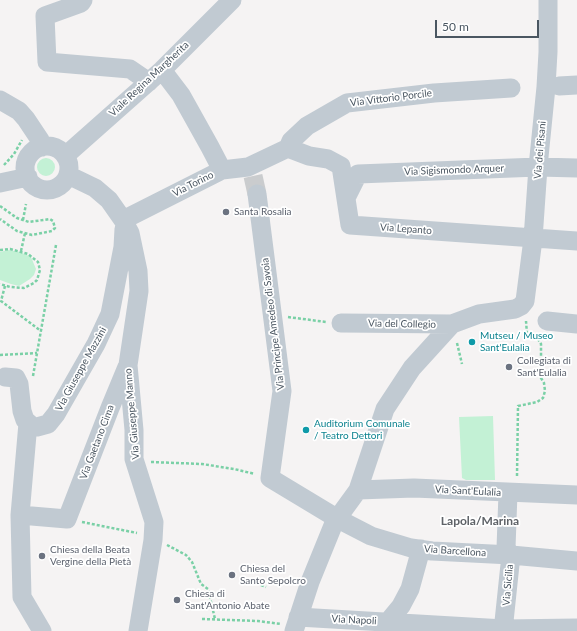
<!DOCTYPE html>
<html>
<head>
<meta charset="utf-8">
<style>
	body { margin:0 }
	#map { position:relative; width:577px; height:631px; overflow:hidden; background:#f5f3f3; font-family:Lato,sans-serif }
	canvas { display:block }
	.scale { position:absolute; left:435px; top:20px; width:104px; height:18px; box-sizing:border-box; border:2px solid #4a5661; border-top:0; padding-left:5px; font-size:12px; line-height:14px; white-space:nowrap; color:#4a5661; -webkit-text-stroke:3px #fff; paint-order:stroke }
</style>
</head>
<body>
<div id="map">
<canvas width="577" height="631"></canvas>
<div class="scale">50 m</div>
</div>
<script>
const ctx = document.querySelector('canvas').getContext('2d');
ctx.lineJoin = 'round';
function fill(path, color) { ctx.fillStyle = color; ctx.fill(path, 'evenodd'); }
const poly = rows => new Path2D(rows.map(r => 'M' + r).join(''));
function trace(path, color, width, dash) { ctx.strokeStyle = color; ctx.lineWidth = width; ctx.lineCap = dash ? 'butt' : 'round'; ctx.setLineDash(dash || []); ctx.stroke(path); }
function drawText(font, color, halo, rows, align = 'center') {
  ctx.font = font + ' Lato,sans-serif'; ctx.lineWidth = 3.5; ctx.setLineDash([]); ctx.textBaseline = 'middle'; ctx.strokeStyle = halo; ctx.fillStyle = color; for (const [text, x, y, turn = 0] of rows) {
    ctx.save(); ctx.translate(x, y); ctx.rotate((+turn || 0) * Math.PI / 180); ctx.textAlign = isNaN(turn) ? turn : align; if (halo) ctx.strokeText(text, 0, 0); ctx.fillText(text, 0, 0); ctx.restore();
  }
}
fill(poly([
	'37 167a9 9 0 1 1 18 0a9 9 0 1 1-18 0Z',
	[8,250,20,252,31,257,36,269,34,275,30,279,19,286,11,284,0,280,0,252],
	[493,416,495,480,466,480,462,478,459,417]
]), '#c3f1d5');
trace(poly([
	[253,176,257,194]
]), '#caccce', 19, [19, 10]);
trace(poly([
	[4,165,14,154,22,140],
	[0,206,17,218,29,222,50,219,53,221,55,228,52,231,32,235,17,231,0,219],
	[23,220,26,204],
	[0,250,10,249,28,254,38,262,40,270,37,280,34,283,24,288,10,287,0,284],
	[21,251,25,233],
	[5,286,1,301,41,331],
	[288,317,326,322],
	[457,343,462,364],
	[0,355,37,353],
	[33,376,56,245],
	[151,462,202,464,234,469,255,474],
	[517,476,518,406,537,402,543,398,545,391,544,383,541,378,541,344,538,339,527,334,526,321],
	[82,522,137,533],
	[167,545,186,555,192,562,201,584,208,589,215,619],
	[261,585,266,587],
	[202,619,258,621,281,624]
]), '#7ad0a6', 2.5, [3, 2]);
trace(poly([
	[83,0,81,3,45,16,47,62,130,69,149,82],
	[162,70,181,95,210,147,222,170],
	[559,86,577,85],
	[0,100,19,111,26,119,40,140,42,147],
	'25 168a22 22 0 1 1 44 0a22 22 0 1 1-44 0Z',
	[288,148,309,156,328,159,341,166,350,225,577,241],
	[288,148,291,141,307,126,347,103,434,93,511,88],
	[65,156,162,70,232,0],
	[68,175,95,188,109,200,123,220,130,233,138,271,139,291,128,365,134,430,134,459,154,522,153,540,138,631],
	[0,183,28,177],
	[257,194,282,391,270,478,338,519,371,536,411,548,432,551,511,555,577,561],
	[346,198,358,174,538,167,577,168],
	[123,220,222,170,248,167,288,148],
	[547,321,577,324],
	[341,323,452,324,479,314,515,309,521,306,525,301,533,239,538,167,546,87,548,52,548,0],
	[5,377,16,378,19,384,22,411,25,420,32,426,37,427,48,424,56,414,96,344,110,314,123,247,124,229],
	[28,423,20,515,22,597,42,631],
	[358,490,414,488,577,495],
	[20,515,67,519,110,408,127,367],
	[298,617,504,629,577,628],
	[382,629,401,606,410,589,421,549],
	[294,631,310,582,334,523,358,490,385,409,412,368,452,324],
	[503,631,511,555,506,548,508,493]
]), '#c1cad2', 19);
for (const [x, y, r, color] of [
	[226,212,4,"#6b7280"],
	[472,342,4,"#0f9aa8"],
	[509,367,4,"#6b7280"],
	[306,430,4,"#0f9aa8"],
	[42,556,4,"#6b7280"],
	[232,575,4,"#6b7280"],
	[177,600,4,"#6b7280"]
]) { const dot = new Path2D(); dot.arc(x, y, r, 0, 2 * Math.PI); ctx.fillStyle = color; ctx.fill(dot); trace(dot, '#fff', 1.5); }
drawText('10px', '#4a5661', '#fff', [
	["Viale Regina Margherita",149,79,-43],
	["Via Vittorio Porcile",391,98,-7],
	["Via dei Pisani",540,150,-85],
	["Via Sigismondo Arquer",454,170,-2],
	["Via Torino",193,184,-27],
	["Via Lepanto",406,229,4],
	["Via Principe Amedeo di Savoia",273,324,-97],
	["Via del Collegio",402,324,1],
	["Via Giuseppe Mazzini",81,369,-61],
	["Via Giuseppe Manno",132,414,-95],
	["Via Gaetano Cima",97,442,-69],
	["Via Sant'Eulalia",468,491,3],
	["Via Barcellona",455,551,4],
	["Via Sicilia",508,585,-85],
	["Via Napoli",354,620,3]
]);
drawText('10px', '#5b616d', '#fff', [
	["Santa Rosalia",234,212],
	["Collegiata di",517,361],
	["Sant'Eulalia",517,373],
	["Chiesa della Beata",50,550],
	["Vergine della Pietà",50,562],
	["Chiesa del",240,569],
	["Santo Sepolcro",240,581],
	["Chiesa di",185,594],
	["Sant'Antonio Abate",185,606]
], 'left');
drawText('10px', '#0d838f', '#fff', [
	["Mutseu / Museo",480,336],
	["Sant'Eulalia",480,348],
	["Auditorium Comunale",314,424],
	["/ Teatro Dettori",314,436]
], 'left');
drawText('bold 12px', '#5f6368', '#fff', [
	["Lapola/Marina",480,521]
]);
</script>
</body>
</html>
